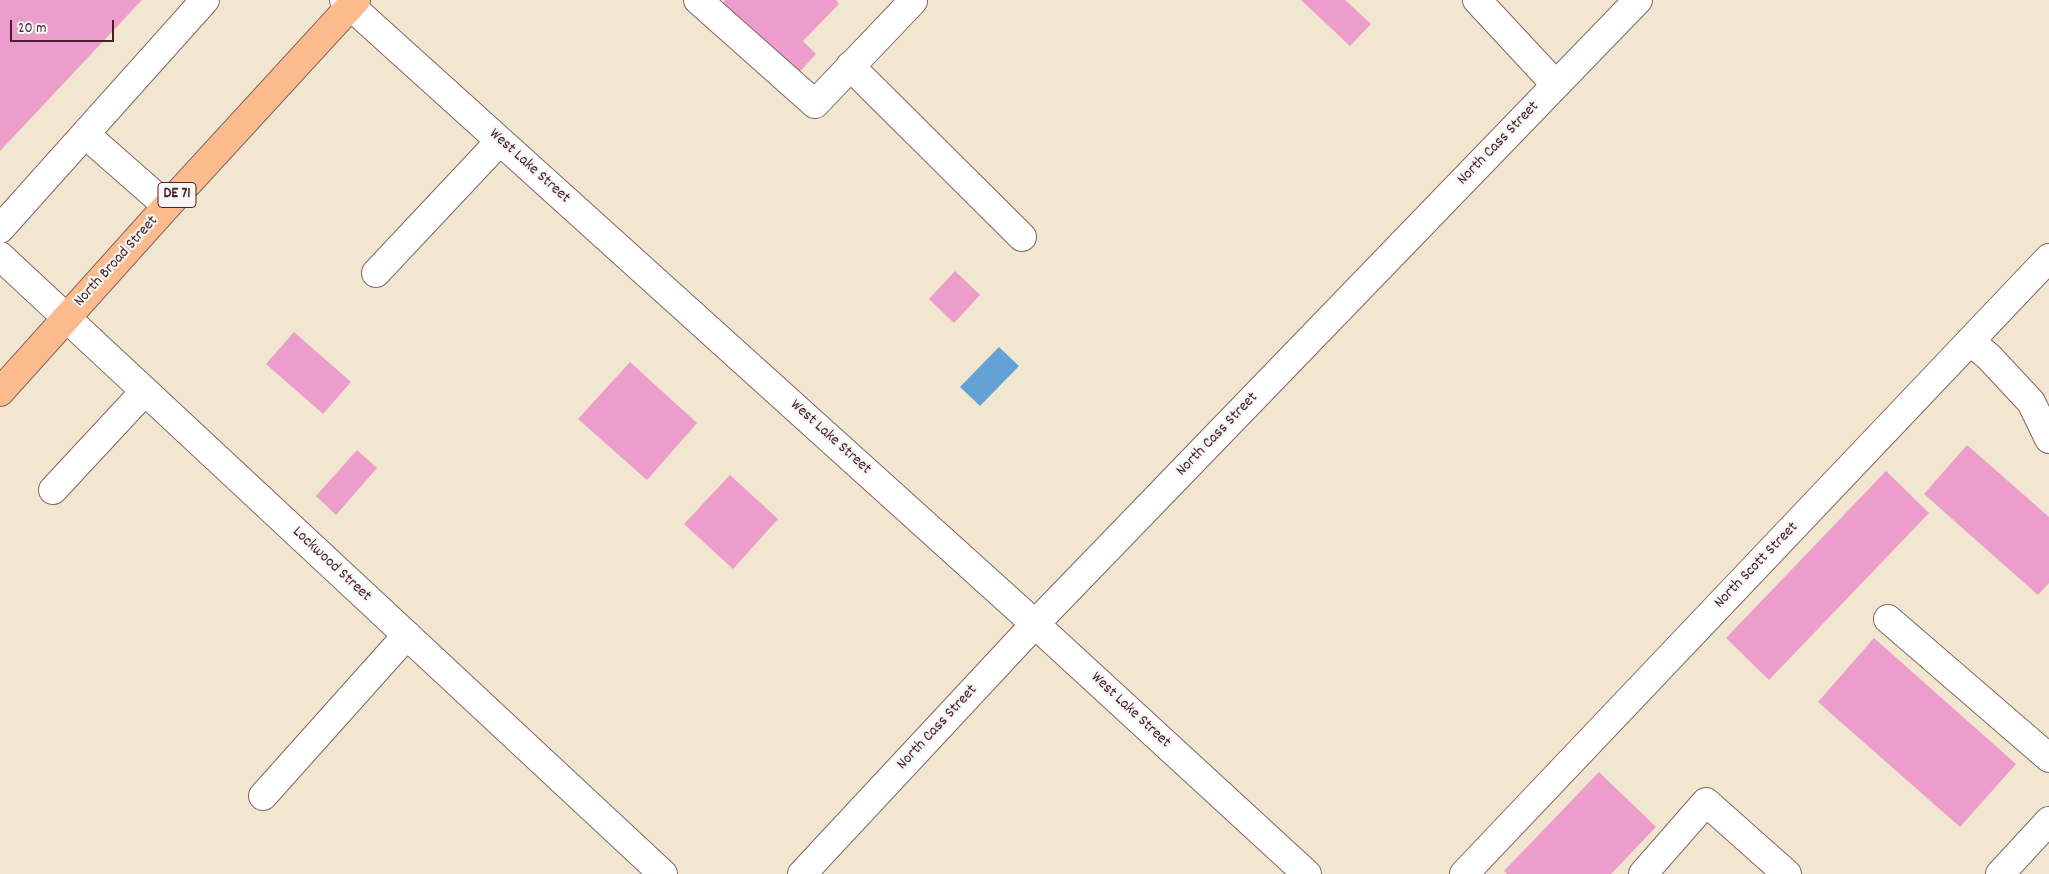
<!DOCTYPE html>
<html>
<head>
<meta charset="utf-8">
<style>
	body { margin:0 }
	#map { position:relative; width:2049px; height:874px; overflow:hidden; background:#f1e6d0; font-family:Dekko,sans-serif }
	canvas { display:block }
	.scale { position:absolute; left:10px; top:20px; width:104px; height:22px; box-sizing:border-box; border:2px solid #4a1f2b; border-top:0; padding-left:6px; font-size:15px; line-height:18px; white-space:nowrap; color:#4a1f2b; -webkit-text-stroke:4px #f6f6f2; paint-order:stroke }
</style>
</head>
<body>
<div id="map">
<canvas width="2049" height="874"></canvas>
<div class="scale">20 m</div>
</div>
<script>
const ctx = document.querySelector('canvas').getContext('2d');
ctx.lineJoin = 'round';
function fill(path, color) { ctx.fillStyle = color; ctx.fill(path, 'evenodd'); }
const poly = rows => new Path2D(rows.map(r => 'M' + r).join(''));
function trace(path, color, width, dash) { ctx.strokeStyle = color; ctx.lineWidth = width; ctx.lineCap = dash ? 'butt' : 'round'; ctx.setLineDash(dash || []); ctx.stroke(path); }
function drawText(font, color, halo, rows, align = 'center') {
  ctx.font = font + ' Dekko,sans-serif'; ctx.lineWidth = 4.5; ctx.setLineDash([]); ctx.textBaseline = 'middle'; ctx.strokeStyle = halo; ctx.fillStyle = color; for (const [text, x, y, turn = 0] of rows) {
    ctx.save(); ctx.translate(x, y); ctx.rotate((+turn || 0) * Math.PI / 180); ctx.textAlign = isNaN(turn) ? turn : align; if (halo) ctx.strokeText(text, 0, 0); ctx.fillText(text, 0, 0); ctx.restore();
  }
}
fill(poly([
	[999,347,1019,366,980,406,960,387]
]), '#64a1d5');
fill(poly([
	[0,0,142,0,0,151],
	[725,0,836,0,839,4,803,41,816,54,795,77,723,2],
	[1301,0,1345,0,1371,24,1350,46],
	[955,271,980,295,954,323,929,299],
	[294,332,351,382,323,414,266,364],
	[630,362,697,423,647,480,578,419],
	[1967,445,2049,517,2049,583,2038,595,1924,494],
	[357,450,377,468,336,515,316,496],
	[1886,471,1929,513,1769,680,1726,638],
	[730,475,778,519,733,569,684,524],
	[1874,638,2016,764,1960,827,1818,702],
	[1599,772,1656,827,1611,874,1507,874,1504,871]
]), '#ec9dcb');
const minor = poly([
	[344,0,1035,624,1307,874],
	[698,0,815,104,913,1,911,0],
	[1477,0,1556,85],
	[850,66,1022,237],
	[85,134,167,206],
	[0,229,205,0],
	[0,256,663,874],
	[376,273,500,141],
	[1970,341,1989,357,2031,402,2049,439],
	[53,490,145,391],
	[1888,619,2049,758],
	[263,796,407,635],
	[802,874,1035,624,1638,0],
	[1464,874,2049,258],
	[1643,874,1706,802,1787,874],
	[2000,874,2049,821]
]);
const major = poly([
	[0,392,167,206,356,0]
]);
trace(minor, '#846565', 30);
trace(major, '#846565', 30);
trace(minor, '#fff', 28);
trace(major, '#fbbb8d', 28);
for (const [x, y, w] of [
	[177,195,38]
]) { const box = new Path2D(); box.roundRect(x - w / 2, y - 12.5, w, 25, 4); ctx.fillStyle = '#f6f6f2'; ctx.fill(box); trace(box, '#4a1f2b', 1); }
drawText('bold 15px', '#4a1f2b', null, [
	["DE 71",177,195]
]);
drawText('16px', '#4a1f2b', '#f6f6f2', [
	["North Cass Street",1499,144,-46],
	["West Lake Street",529,167,42],
	["North Broad Street",117,262,-48],
	["North Cass Street",1218,435,-46],
	["West Lake Street",830,438,42],
	["Lockwood Street",331,565,43],
	["North Scott Street",1757,566,-46],
	["West Lake Street",1130,711,43],
	["North Cass Street",938,728,-47]
]);
</script>
</body>
</html>
